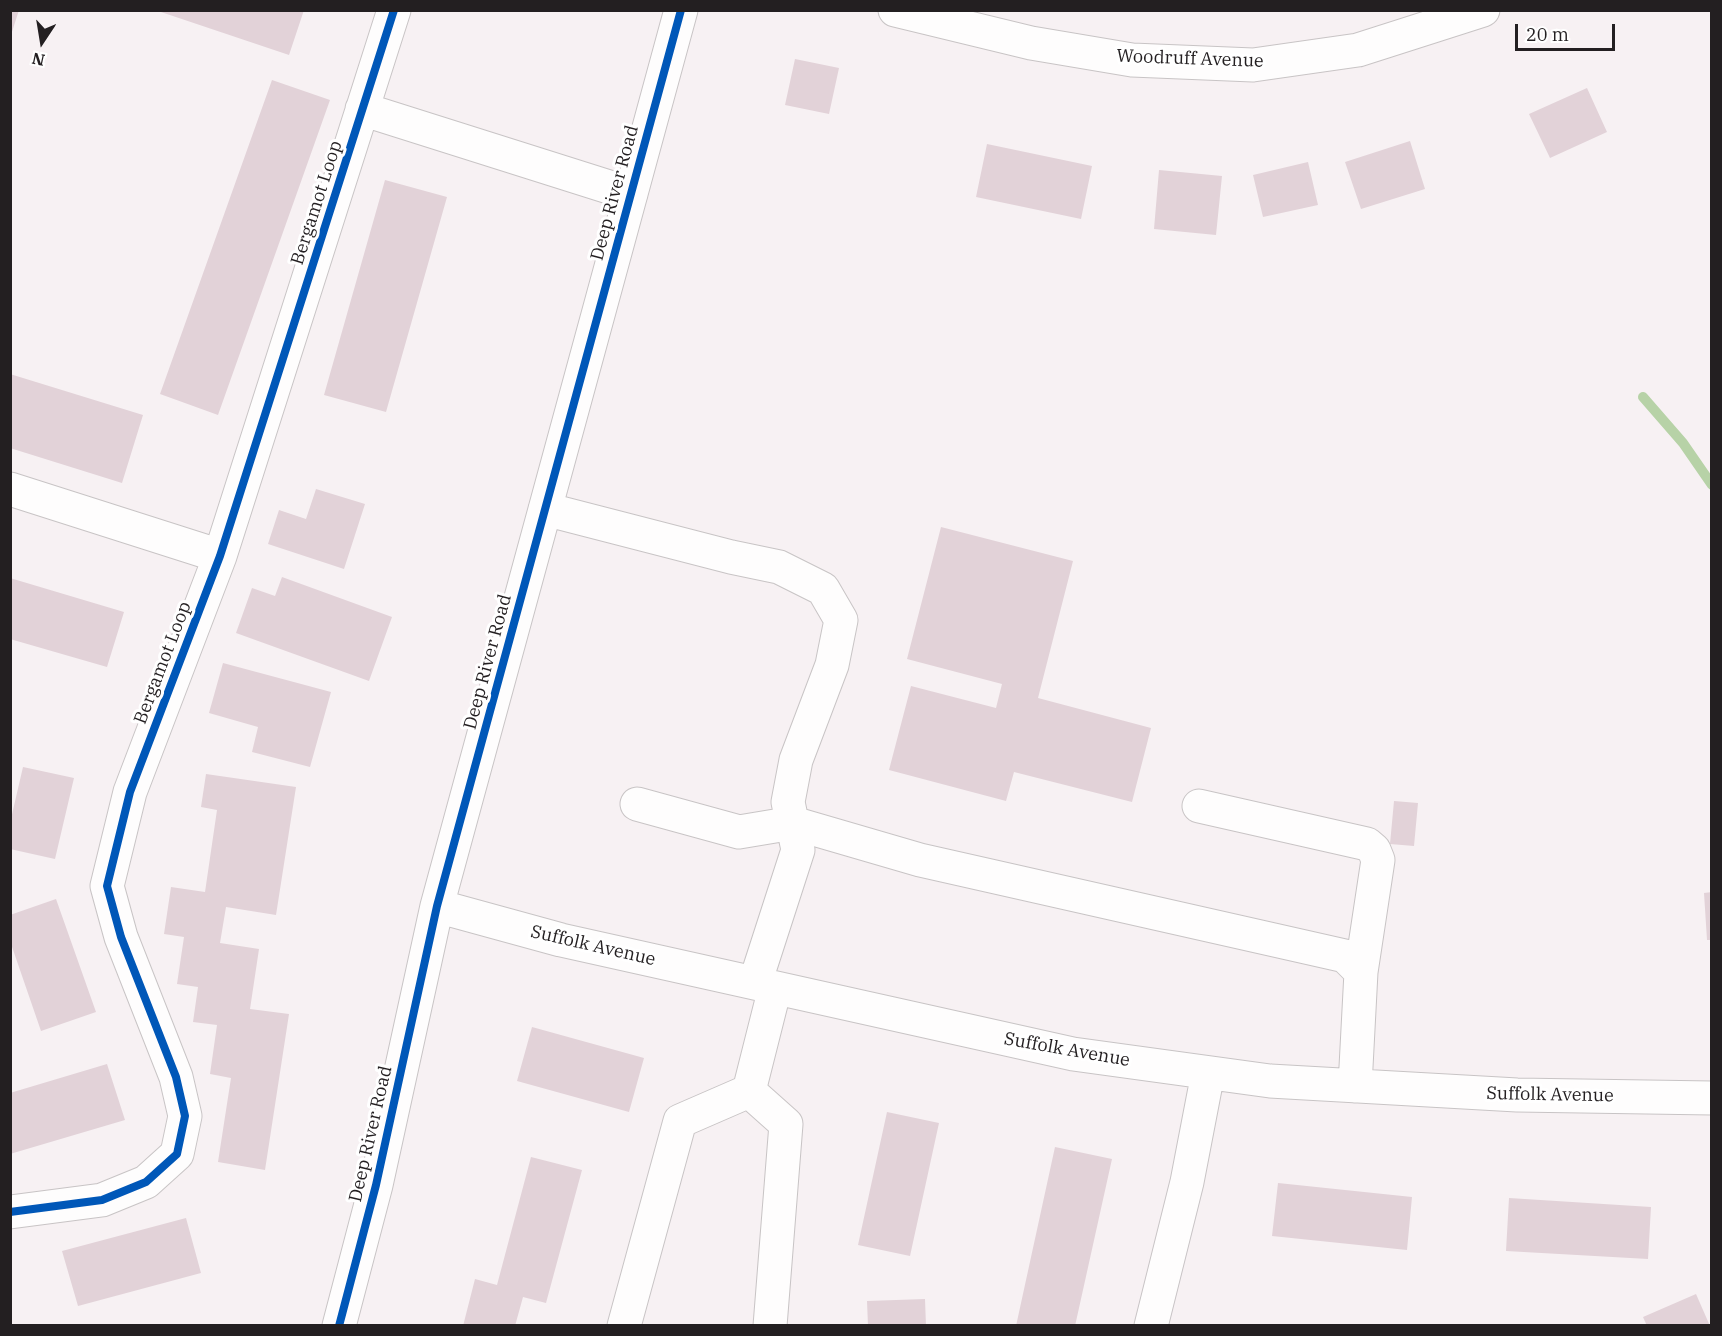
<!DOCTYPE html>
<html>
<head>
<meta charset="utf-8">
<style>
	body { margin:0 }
	#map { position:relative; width:1722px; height:1336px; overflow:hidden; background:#f7f1f3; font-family:"IBM Plex Serif",serif }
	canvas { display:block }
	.frame { position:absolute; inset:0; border:12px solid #231f21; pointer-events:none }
	.north { position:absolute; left:12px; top:12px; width:60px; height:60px; -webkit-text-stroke:4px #fff; paint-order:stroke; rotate:192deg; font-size:16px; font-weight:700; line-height:24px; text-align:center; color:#231f21 }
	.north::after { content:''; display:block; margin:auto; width:21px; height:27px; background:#231f21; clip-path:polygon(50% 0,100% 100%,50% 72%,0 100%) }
	.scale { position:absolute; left:1515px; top:24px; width:100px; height:27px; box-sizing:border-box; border:3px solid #231f21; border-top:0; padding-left:8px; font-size:18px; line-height:21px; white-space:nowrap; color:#231f21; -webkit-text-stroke:4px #fff; paint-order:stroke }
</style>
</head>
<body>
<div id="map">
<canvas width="1722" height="1336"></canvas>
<div class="frame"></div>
<div class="north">N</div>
<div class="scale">20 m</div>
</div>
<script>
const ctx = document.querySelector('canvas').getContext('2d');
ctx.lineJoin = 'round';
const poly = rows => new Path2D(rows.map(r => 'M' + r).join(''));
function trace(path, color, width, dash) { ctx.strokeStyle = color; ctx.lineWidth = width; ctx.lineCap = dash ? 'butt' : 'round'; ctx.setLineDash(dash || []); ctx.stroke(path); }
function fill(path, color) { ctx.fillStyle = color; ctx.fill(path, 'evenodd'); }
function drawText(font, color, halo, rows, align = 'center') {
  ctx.font = font + ' "IBM Plex Serif",serif'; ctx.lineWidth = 6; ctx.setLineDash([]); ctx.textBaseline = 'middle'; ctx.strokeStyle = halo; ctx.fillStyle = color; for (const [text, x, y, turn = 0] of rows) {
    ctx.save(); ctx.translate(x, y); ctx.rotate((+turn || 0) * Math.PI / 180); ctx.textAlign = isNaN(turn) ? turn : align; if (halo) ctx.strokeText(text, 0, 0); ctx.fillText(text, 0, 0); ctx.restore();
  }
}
trace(poly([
	[1643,397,1683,443,1712,485]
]), '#b7d2a7', 10);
fill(poly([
	[10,10,19,10,11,35,10,35],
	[155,10,304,10,289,55],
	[795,59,839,68,829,114,785,105],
	[272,80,330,100,218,415,160,394],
	[1587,88,1607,132,1550,158,1529,114],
	[1410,141,1425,189,1361,209,1345,162],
	[987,144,1092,166,1081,219,976,197],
	[1308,162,1318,205,1263,217,1253,175],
	[1159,170,1222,176,1216,235,1154,229],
	[385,180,447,197,386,412,324,395],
	[10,374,143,415,122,483,10,448],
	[316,489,365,504,344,569,268,544,279,510,306,519],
	[941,527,1073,561,1038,698,1151,728,1132,802,1014,772,1006,801,889,770,911,686,996,708,1002,684,907,659],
	[282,577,392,617,369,681,236,633,252,588,275,596],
	[10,578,124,612,107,667,10,639],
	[223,663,331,692,310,767,252,752,258,727,209,713],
	[23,767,74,778,55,859,10,849,10,823],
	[206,774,296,787,276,915,226,907,220,943,259,949,250,1009,289,1014,265,1170,218,1162,231,1078,210,1074,217,1025,193,1022,198,987,177,984,184,937,164,934,171,887,205,892,217,810,201,807],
	[1394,801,1418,803,1414,846,1390,844],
	[1712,892,1712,940,1707,940,1704,893],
	[56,899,96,1012,41,1031,10,941,10,915],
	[532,1027,644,1058,629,1112,517,1081],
	[107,1064,125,1120,10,1154,10,1093],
	[887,1112,939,1123,910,1256,858,1245],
	[1055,1147,1112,1159,1075,1326,1016,1326],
	[531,1157,582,1170,546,1303,523,1297,515,1326,463,1326,475,1279,497,1285],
	[1278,1183,1412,1197,1407,1250,1272,1236],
	[1509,1198,1651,1207,1648,1259,1506,1251],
	[186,1218,201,1273,78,1306,62,1251],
	[1696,1294,1710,1326,1647,1326,1643,1317],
	[925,1299,926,1326,868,1326,867,1301]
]), '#e2d2d8');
const minor = poly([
	[895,10,1031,43,1132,60,1253,65,1358,50,1483,10],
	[362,109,631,194],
	[10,489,220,556],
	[545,509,731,557,779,567,823,589,841,620,832,665,796,760,788,802,798,850,755,983],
	[637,804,739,832,793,823,920,860,1345,956,1361,972,1355,1086],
	[1199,806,1367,844,1374,850,1378,860,1361,972],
	[437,906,561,940,1073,1054,1270,1081,1517,1095,1712,1098],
	[749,1091,786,1124,770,1326],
	[749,1091,775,988],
	[10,1212,102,1200,146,1182,177,1154,185,1116,176,1077,121,937,107,886,130,792,220,556,394,10],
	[339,1326,376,1185,437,906,681,10],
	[624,1326,680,1121,749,1091],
	[1151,1326,1187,1182,1208,1073]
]);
trace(minor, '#c8c4c5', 35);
trace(minor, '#fefdfd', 33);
trace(poly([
	[10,1212,102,1200,146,1182,177,1154,185,1116,176,1077,121,937,107,886,130,792,220,556,394,10],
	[339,1326,376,1185,437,906,681,10]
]), '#0057b8', 8);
drawText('18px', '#231f21', '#fff', [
	["Woodruff Avenue",1190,59,2],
	["Deep River Road",615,193,-75],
	["Bergamot Loop",317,203,-72],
	["Deep River Road",488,662,-75],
	["Bergamot Loop",163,663,-69],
	["Suffolk Avenue",593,946,13],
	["Suffolk Avenue",1067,1050,10],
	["Suffolk Avenue",1550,1095,1],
	["Deep River Road",371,1134,-77]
]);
</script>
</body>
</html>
